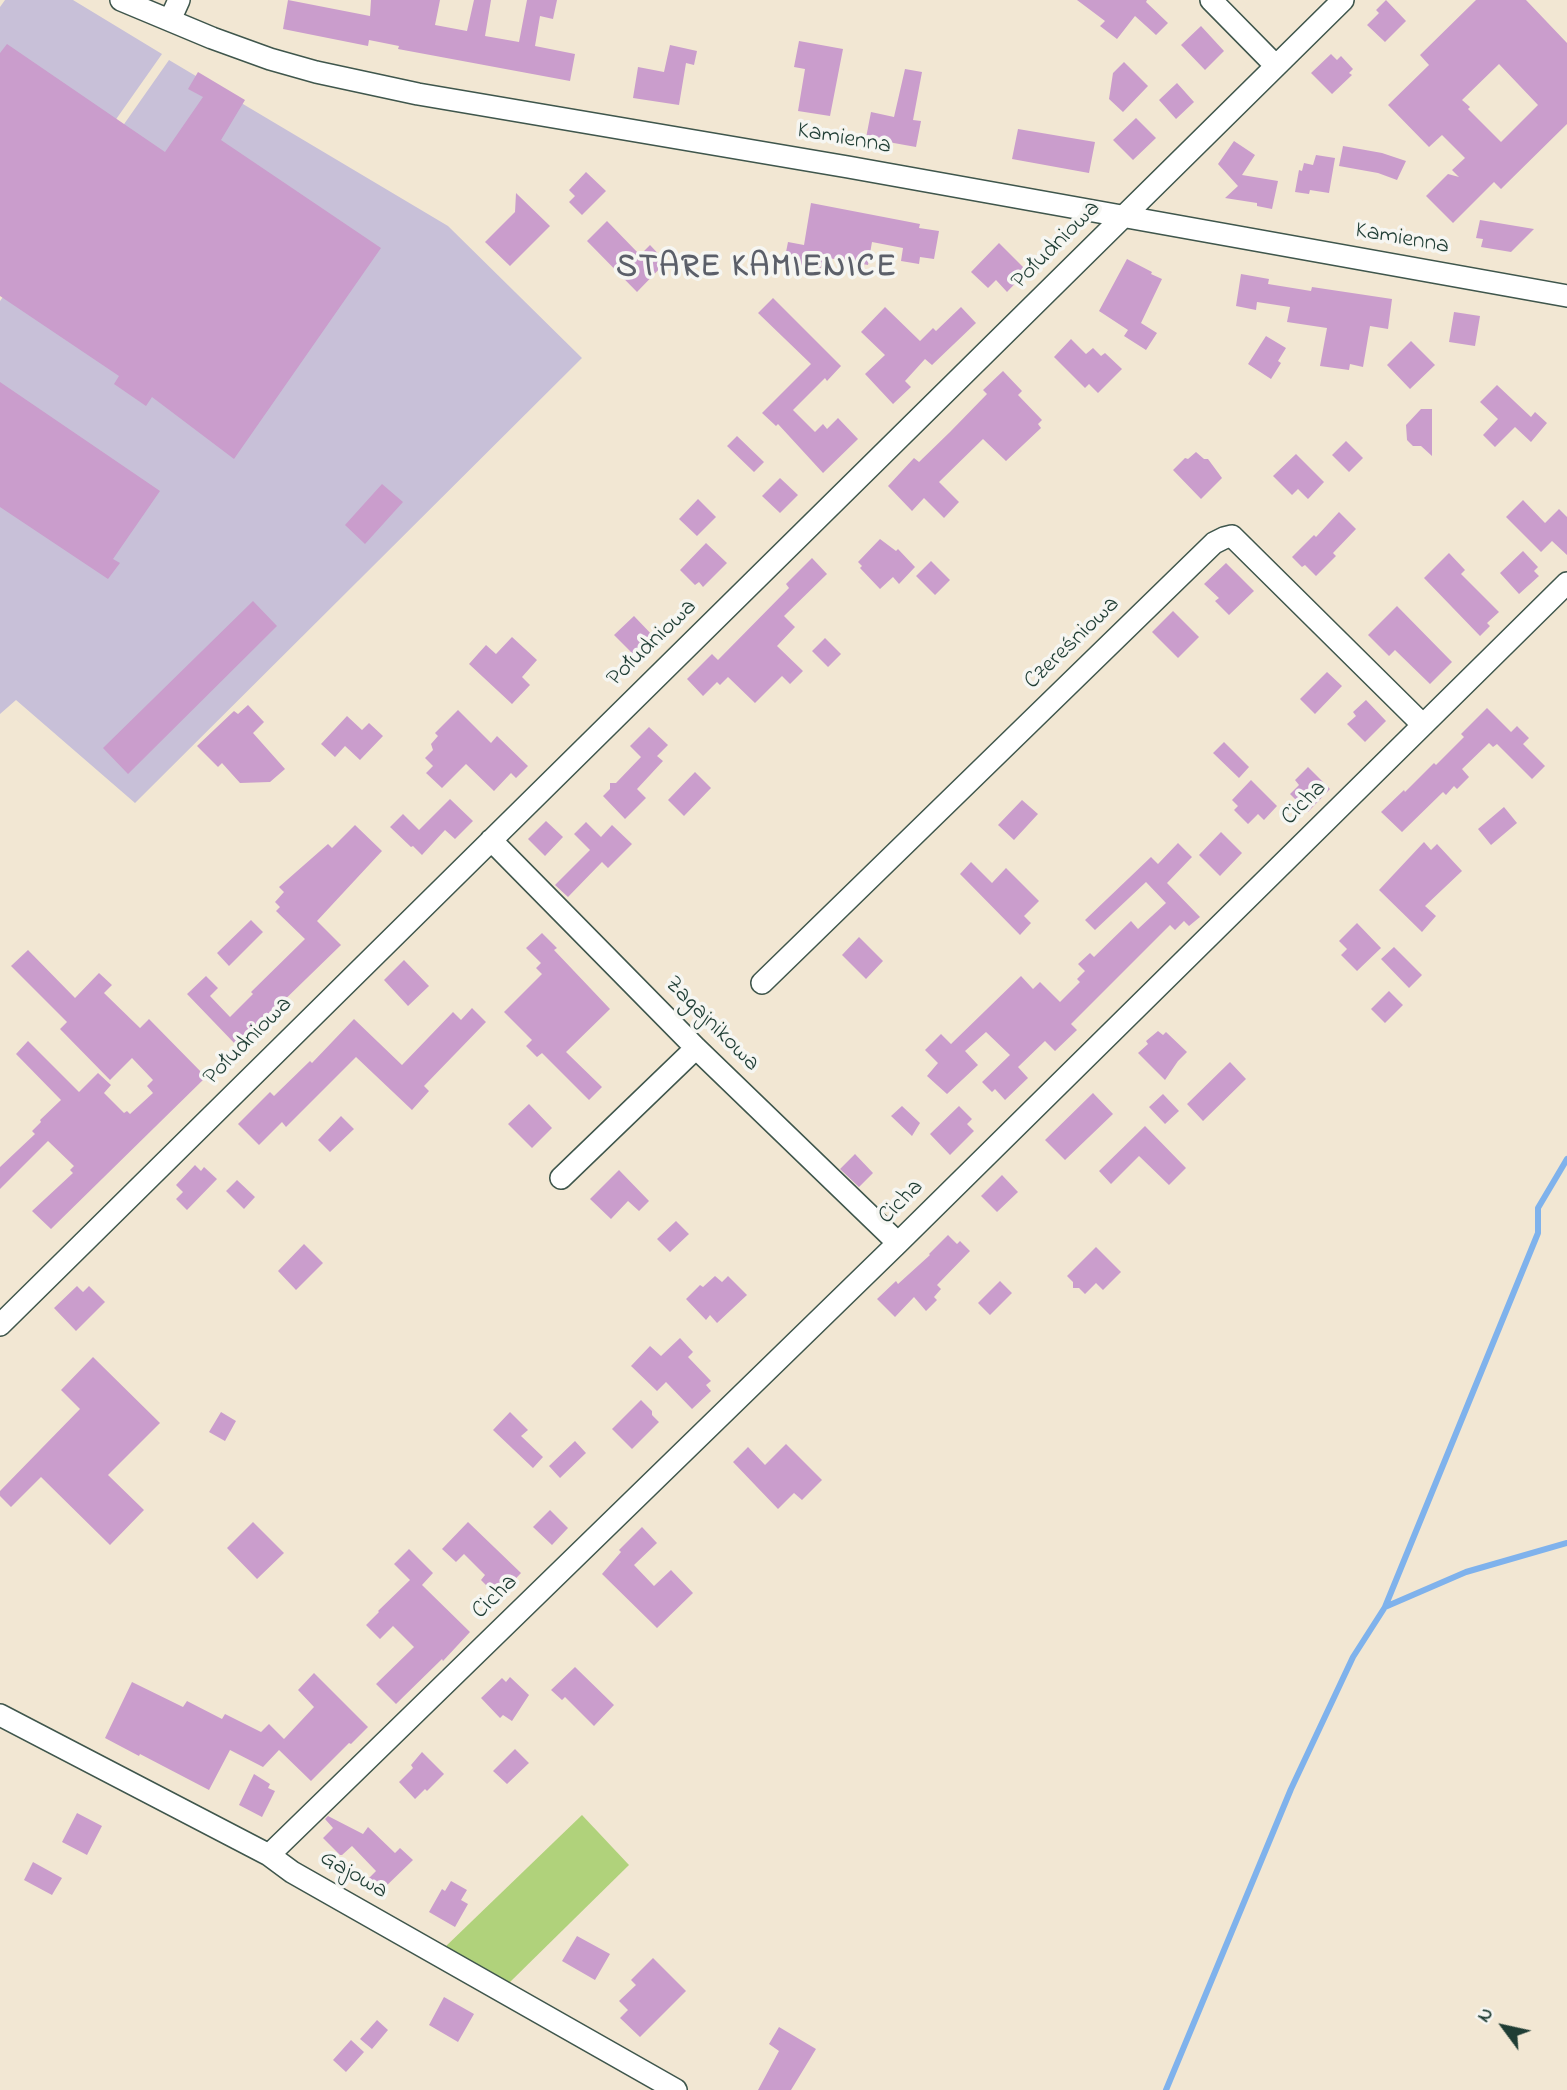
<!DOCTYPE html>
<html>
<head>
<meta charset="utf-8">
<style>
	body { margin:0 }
	#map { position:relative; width:1567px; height:2090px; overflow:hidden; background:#f2e7d3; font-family:"Indie Flower",sans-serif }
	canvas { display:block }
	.north { position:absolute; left:1469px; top:1992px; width:70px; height:70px; -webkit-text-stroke:5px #f6f6f2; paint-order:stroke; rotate:303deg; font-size:19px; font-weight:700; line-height:28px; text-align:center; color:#1f3d34 }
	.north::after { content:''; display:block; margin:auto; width:24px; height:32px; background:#1f3d34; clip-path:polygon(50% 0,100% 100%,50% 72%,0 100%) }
</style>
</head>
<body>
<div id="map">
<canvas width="1567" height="2090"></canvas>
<div class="north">N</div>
</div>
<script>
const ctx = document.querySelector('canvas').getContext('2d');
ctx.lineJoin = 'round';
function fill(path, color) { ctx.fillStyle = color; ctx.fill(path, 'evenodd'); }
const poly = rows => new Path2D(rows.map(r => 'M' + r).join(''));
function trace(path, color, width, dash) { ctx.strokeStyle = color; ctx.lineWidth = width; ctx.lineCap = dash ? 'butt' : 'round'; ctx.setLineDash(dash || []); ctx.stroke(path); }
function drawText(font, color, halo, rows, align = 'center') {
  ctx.font = font + ' "Indie Flower",sans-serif'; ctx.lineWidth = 7; ctx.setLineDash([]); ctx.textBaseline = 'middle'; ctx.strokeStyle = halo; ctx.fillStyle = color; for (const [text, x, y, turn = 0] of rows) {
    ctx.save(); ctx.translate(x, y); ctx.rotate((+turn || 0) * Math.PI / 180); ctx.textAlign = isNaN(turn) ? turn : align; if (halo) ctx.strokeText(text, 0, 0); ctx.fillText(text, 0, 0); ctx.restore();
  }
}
fill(poly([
	[5,0,73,0,162,54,0,284,0,7],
	[169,60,448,226,582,358,135,803,16,700,0,714,0,301]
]), '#c8c0d8');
fill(poly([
	[582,1815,629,1865,508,1984,443,1949]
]), '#b0d27b');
trace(poly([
	[1385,1607,1538,1233,1538,1208,1567,1159],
	[1166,2090,1291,1789,1353,1657,1385,1607,1466,1572,1567,1543]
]), '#7fb2ec', 6);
fill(poly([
	[288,0,370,16,371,0,440,0,435,25,467,31,474,0,491,0,485,36,519,42,527,0,557,0,553,19,540,16,535,46,575,54,570,81,398,49,399,46,369,40,368,46,283,29],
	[1077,0,1147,0,1146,2,1168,23,1156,35,1135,16,1117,39,1100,26,1105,21],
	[1386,0,1406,21,1385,42,1367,25,1379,13,1376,10],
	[1476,0,1526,0,1567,43,1567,124,1501,189,1494,182,1453,223,1426,196,1448,174,1459,177,1452,170,1465,158,1442,135,1429,147,1388,105,1429,65,1420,55],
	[1499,64,1538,105,1501,142,1468,109,1470,107,1462,100],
	[1201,26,1224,51,1205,70,1181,45],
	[799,41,843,49,830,116,798,111,805,69,794,67],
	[7,44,165,152,203,97,188,89,198,72,245,100,221,140,381,248,234,459,152,397,146,406,114,384,119,376,0,296,0,53],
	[670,45,697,51,694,65,686,63,679,105,633,98,638,67,664,72],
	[1331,54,1337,60,1341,56,1353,69,1349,73,1352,75,1332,94,1311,73],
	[1124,62,1148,86,1123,112,1109,99,1113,73],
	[905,69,922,72,913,120,921,121,916,147,866,138,871,112,894,117],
	[1177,83,1194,102,1176,119,1159,100],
	[1136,118,1156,138,1133,160,1113,140],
	[1018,129,1095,142,1089,173,1012,159],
	[1234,141,1255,155,1242,175,1278,181,1272,209,1257,206,1257,203,1225,198,1238,186,1218,164],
	[1343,146,1382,153,1406,161,1397,180,1378,173,1339,166],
	[1316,155,1335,158,1329,193,1310,190,1309,194,1295,192,1299,170,1302,171,1304,163,1313,165],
	[586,172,606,191,582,215,569,202,575,196,569,190],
	[516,193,550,226,510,266,485,242,515,212],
	[811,203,920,224,919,228,939,231,934,259,920,257,919,264,901,261,903,248,872,242,868,265,823,257,821,268,784,262,788,242,804,245],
	[1480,220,1534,229,1511,252,1481,247,1483,239,1476,238],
	[607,221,640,255,650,245,666,262,637,292,587,241],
	[999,243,1027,271,1007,292,996,280,988,288,971,272],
	[1127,259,1152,272,1151,274,1162,279,1141,323,1157,333,1146,350,1124,336,1128,330,1099,311],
	[1241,274,1269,279,1268,284,1311,291,1312,287,1392,299,1388,329,1370,326,1363,367,1350,364,1349,370,1320,366,1327,328,1287,322,1290,307,1257,302,1256,310,1236,306],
	[773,298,841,366,827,381,825,378,793,410,815,432,823,424,827,429,838,418,858,439,823,473,778,424,776,426,762,413,811,364,758,313],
	[885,307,920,341,933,328,936,331,961,307,976,323,932,365,925,359,905,381,911,387,893,404,865,374,885,355,861,332],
	[1454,312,1480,316,1475,346,1449,342],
	[1266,336,1286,348,1278,361,1281,363,1271,379,1248,364],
	[1071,339,1086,354,1093,348,1101,356,1105,353,1122,369,1098,393,1089,384,1085,388,1054,357],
	[1411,341,1435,365,1410,389,1387,365],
	[1003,371,1022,391,1018,395,1042,420,1038,424,1041,428,1006,461,983,439,939,482,959,502,944,518,924,498,912,511,888,486,914,458,919,462,950,432,987,394,983,390],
	[0,382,160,491,113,559,120,563,108,579,0,507],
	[1497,385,1531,417,1535,412,1547,423,1531,442,1515,427,1495,447,1483,435,1498,419,1480,402],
	[1421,409,1432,409,1432,456,1421,446,1413,446,1407,440,1406,425],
	[737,436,764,462,754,472,727,446],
	[1346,441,1363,458,1349,472,1332,455],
	[1196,452,1204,459,1208,459,1222,478,1201,499,1173,470,1185,458,1188,459],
	[1296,454,1324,482,1308,499,1298,489,1292,495,1273,476],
	[780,478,798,495,780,513,762,496],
	[382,484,403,502,365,544,345,525],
	[698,499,716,517,697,536,679,519],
	[1523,500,1545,523,1559,509,1567,517,1567,555,1552,541,1541,552,1506,517],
	[1339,512,1356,529,1333,553,1336,556,1316,576,1305,565,1302,567,1292,557,1314,535,1316,537],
	[880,539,896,551,898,549,915,567,899,584,893,577,880,589,860,568,862,566,858,562],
	[706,543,727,563,703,587,699,582,695,585,680,570],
	[1523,551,1538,567,1534,571,1539,576,1519,594,1500,573],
	[1449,553,1465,570,1461,574,1499,612,1487,623,1490,626,1480,636,1424,578],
	[812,558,827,574,784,616,795,627,777,646,803,671,790,684,782,676,755,703,728,677,720,685,717,682,703,696,687,679,712,654,718,660,789,588,786,584],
	[931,561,950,580,935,595,916,576],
	[1226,563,1254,591,1229,615,1215,601,1219,598,1204,584],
	[253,601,277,626,128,774,103,748],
	[1397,606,1452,662,1430,684,1395,650,1389,656,1368,635],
	[1173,611,1199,637,1178,658,1152,632],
	[634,616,655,638,636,657,614,635],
	[512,637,537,660,522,677,530,685,512,704,469,664,486,645,496,654],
	[825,638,841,654,828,667,812,651],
	[1327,672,1342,686,1315,714,1300,699],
	[1366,700,1386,721,1365,742,1347,724,1356,716,1353,712],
	[248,705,264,722,253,733,285,769,270,782,240,783,222,763,218,767,197,746,234,711,238,714],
	[1487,708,1511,732,1517,726,1529,738,1523,744,1545,766,1532,779,1497,744,1493,747,1489,743,1462,769,1469,777,1457,789,1454,786,1446,795,1443,792,1402,832,1381,812,1404,790,1405,792,1434,763,1436,765,1464,737,1461,734],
	[458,710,491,743,497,736,528,766,516,778,511,773,494,791,466,764,442,788,426,773,433,766,425,758,433,750,431,744,438,736,435,733],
	[347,716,362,730,369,723,383,736,360,760,345,746,335,757,321,744],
	[649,727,668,745,657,756,663,761,637,789,646,798,625,819,603,796,610,789,610,783,616,783,641,757,630,746],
	[1224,742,1249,767,1239,778,1213,753],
	[1308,767,1330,789,1308,812,1290,794,1299,785,1295,780],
	[695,772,711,788,684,816,668,800],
	[1251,780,1277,806,1264,820,1258,814,1248,824,1234,810,1238,806,1232,800],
	[450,799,473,821,455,839,445,830,422,855,413,846,411,847,390,827,403,814,419,830],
	[1022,800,1038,814,1014,840,998,825],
	[1504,807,1517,823,1491,845,1478,829],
	[546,821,563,837,545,856,528,839],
	[586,822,601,837,612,825,632,844,608,868,602,862,568,897,555,885,590,850,574,834],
	[355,825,382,851,317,921,341,945,237,1046,187,994,206,976,218,988,210,996,230,1017,253,994,251,992,305,939,276,911,280,907,275,902,284,892,279,887,328,844,332,848],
	[1221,832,1242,853,1220,876,1199,855],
	[1424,842,1431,850,1437,844,1462,871,1425,906,1436,916,1422,932,1379,890],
	[1178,843,1192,857,1167,883,1200,917,1189,926,1184,921,1175,930,1170,925,1071,1024,1077,1030,1055,1051,1045,1041,1018,1067,1028,1078,1005,1100,995,1089,992,1092,982,1082,1010,1055,986,1032,965,1051,978,1065,947,1094,927,1076,938,1063,925,1050,941,1034,951,1044,1021,976,1033,989,1040,982,1060,1002,1080,982,1077,979,1085,971,1078,964,1090,953,1094,957,1131,921,1138,929,1166,903,1146,882,1095,930,1085,920,1151,857,1158,864],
	[971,862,992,883,1006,868,1039,901,1024,916,1031,923,1020,935,960,874],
	[251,920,263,932,229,966,217,953],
	[1357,923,1381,948,1357,971,1341,955,1347,949,1339,941],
	[542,933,557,948,554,950,610,1009,566,1052,602,1087,589,1100,542,1053,537,1057,526,1046,532,1040,504,1012,542,974,536,968,541,963,526,948],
	[859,937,883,961,866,979,842,955],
	[1394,947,1422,975,1409,988,1381,959],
	[28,950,75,998,99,973,112,985,104,993,140,1028,149,1019,206,1077,51,1229,32,1211,73,1173,70,1170,74,1166,48,1141,0,1189,0,1167,35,1134,32,1131,41,1122,40,1120,61,1100,16,1054,28,1041,79,1092,98,1073,111,1085,104,1093,124,1113,127,1111,130,1114,153,1093,147,1086,153,1080,132,1058,110,1080,60,1029,67,1022,11,966],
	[404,960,429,986,408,1006,384,980],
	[1389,991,1403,1005,1385,1023,1371,1009],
	[472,1008,486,1022,424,1086,429,1091,412,1110,356,1057,286,1127,282,1122,259,1145,238,1124,270,1092,274,1096,310,1061,312,1063,354,1019,402,1065,453,1012,461,1020],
	[1158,1031,1163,1035,1166,1032,1187,1052,1178,1061,1165,1080,1138,1053,1148,1044,1146,1041],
	[1230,1062,1246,1079,1203,1121,1187,1104],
	[1093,1093,1113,1114,1065,1160,1045,1140],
	[1163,1094,1179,1111,1165,1124,1149,1107],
	[529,1104,552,1128,532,1148,508,1124],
	[902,1106,920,1123,912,1136,891,1116],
	[959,1106,972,1119,967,1124,974,1131,950,1155,930,1134],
	[341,1116,354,1129,330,1152,318,1140],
	[1145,1126,1186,1168,1169,1185,1139,1156,1111,1184,1099,1171],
	[855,1154,873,1173,859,1187,840,1169],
	[195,1165,201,1171,204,1167,217,1179,187,1210,176,1199,183,1192,176,1185],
	[619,1170,649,1201,639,1211,628,1201,611,1219,590,1199],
	[1002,1175,1018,1192,997,1212,981,1196],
	[237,1180,255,1197,244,1209,226,1191],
	[676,1221,689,1234,670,1252,657,1239],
	[948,1235,957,1244,960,1241,970,1251,937,1285,941,1289,934,1297,937,1300,926,1311,914,1297,895,1317,877,1299,896,1281,898,1284,930,1255,929,1254],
	[304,1244,323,1263,296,1290,278,1271],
	[1096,1247,1121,1272,1103,1290,1096,1283,1085,1294,1079,1288,1073,1288,1073,1282,1067,1276],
	[715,1276,722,1282,728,1276,747,1295,717,1323,710,1315,706,1320,686,1299,700,1285,703,1287],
	[1000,1281,1012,1293,990,1315,978,1303],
	[77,1286,83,1292,89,1286,105,1302,76,1331,54,1308],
	[680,1338,693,1352,688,1357,711,1381,706,1385,711,1391,692,1409,666,1382,657,1391,631,1366,650,1346,661,1356],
	[93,1357,160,1423,108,1475,144,1510,110,1545,41,1477,11,1507,0,1496,0,1491,80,1409,61,1390],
	[641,1400,652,1411,652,1415,659,1422,632,1449,612,1429],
	[221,1412,236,1421,225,1441,209,1432],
	[510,1412,528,1430,521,1436,543,1457,533,1468,493,1430],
	[575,1441,586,1453,560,1478,549,1466],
	[786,1444,822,1480,802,1500,794,1493,778,1509,733,1462,748,1447,765,1465],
	[550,1510,568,1528,552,1545,533,1527],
	[253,1522,284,1553,257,1579,227,1548],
	[468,1522,521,1573,503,1592,497,1587,493,1592,481,1580,485,1575,464,1554,456,1562,442,1549],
	[642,1527,657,1543,634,1565,654,1586,671,1570,693,1593,657,1628,602,1574,621,1552,619,1550],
	[409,1549,433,1573,422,1585,470,1632,443,1661,442,1659,396,1704,376,1684,414,1647,393,1626,380,1639,366,1625,379,1612,378,1611,410,1580,394,1564],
	[575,1667,614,1705,594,1726,565,1697,562,1700,551,1690],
	[314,1673,368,1727,351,1744,349,1743,311,1781,279,1750,263,1767,230,1750,209,1790,140,1754,139,1756,105,1738,132,1682,183,1707,187,1701,222,1719,225,1714,261,1732,269,1724,284,1739,314,1707,298,1690],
	[510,1677,529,1695,512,1721,503,1715,500,1718,481,1698,502,1678,506,1682],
	[515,1749,529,1763,507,1784,493,1771],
	[422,1752,444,1774,427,1791,425,1789,415,1799,399,1782,413,1768,411,1765],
	[254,1774,270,1784,268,1788,275,1791,262,1817,239,1805],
	[77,1813,102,1826,87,1855,62,1842],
	[328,1816,363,1834,368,1827,395,1853,400,1848,413,1860,380,1892,367,1880,376,1871,352,1846,342,1855,340,1855,323,1838,333,1828,325,1819],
	[33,1862,62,1878,52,1895,24,1880],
	[451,1881,467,1890,461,1900,468,1904,455,1927,429,1912,442,1889,445,1891],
	[577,1936,610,1954,595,1980,562,1961],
	[653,1958,686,1991,640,2037,620,2018,628,2010,619,2001,636,1985,631,1980],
	[444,1997,474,2014,458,2042,429,2025],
	[377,2020,388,2030,372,2049,360,2039],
	[779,2027,816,2049,791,2090,758,2090,779,2051,769,2044],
	[351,2040,364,2052,346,2072,333,2060]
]), '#ca9dcc');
const minor = poly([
	[121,0,212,38,270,59,316,72,418,94,848,167,1567,296],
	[1211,0,1276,66],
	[170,20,179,0],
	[491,840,696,1048,898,1243],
	[762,983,1214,543,1224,538,1232,536,1423,725],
	[561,1178,696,1048],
	[0,1325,1343,0],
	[0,1715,269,1855,292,1872,676,2090],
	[269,1855,898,1243,1567,583]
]);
trace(minor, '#3f564c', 24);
trace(minor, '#fff', 21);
drawText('24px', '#1f3d34', '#f6f6f2', [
	["Kamienna",844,140,10],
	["Kamienna",1402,240,10],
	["Południowa",1057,246,-45],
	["Południowa",653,644,-44],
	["Czereśniowa",1073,644,-44],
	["Cicha",1305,804,-45],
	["Zagajnikowa",711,1025,45],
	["Południowa",249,1042,-45],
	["Cicha",902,1203,-45],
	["Cicha",496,1598,-44],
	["Gajowa",353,1876,30]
]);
ctx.letterSpacing = '2px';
drawText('bold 32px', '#5b5f69', '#f6f6f2', [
	["STARE KAMIENICE",757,270]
]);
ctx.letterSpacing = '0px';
</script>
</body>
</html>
